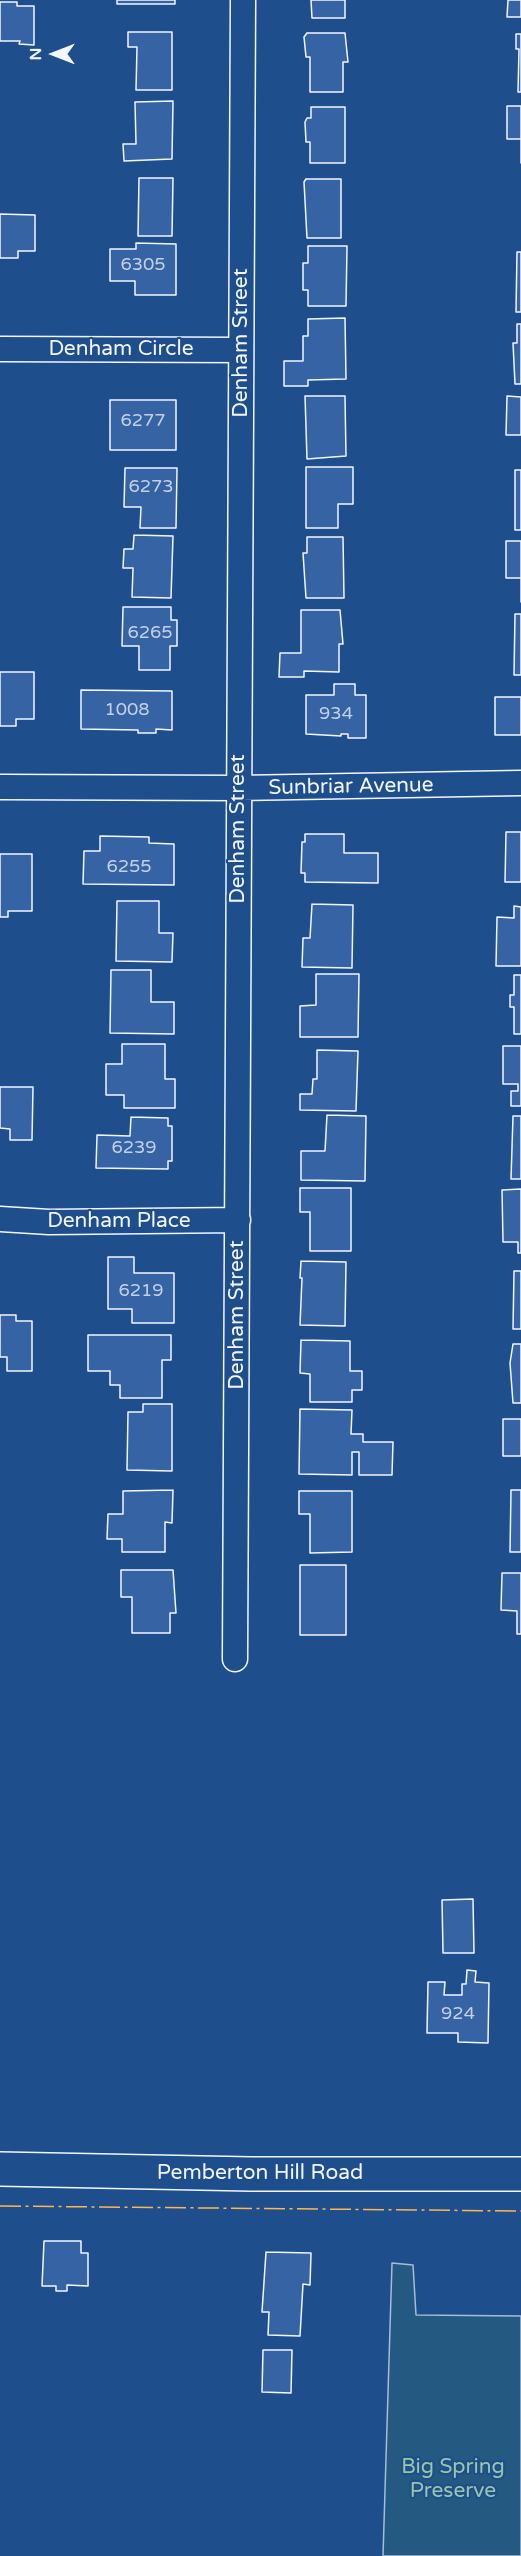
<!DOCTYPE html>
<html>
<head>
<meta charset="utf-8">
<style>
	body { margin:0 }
	#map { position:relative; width:521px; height:2556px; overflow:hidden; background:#1f4e8c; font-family:"Varela Round",sans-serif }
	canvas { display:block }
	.north { position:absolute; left:24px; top:24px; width:60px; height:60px; -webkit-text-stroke:4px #1f4e8c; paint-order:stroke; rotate:270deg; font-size:16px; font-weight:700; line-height:24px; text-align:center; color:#f2f6ff }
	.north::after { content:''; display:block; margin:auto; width:21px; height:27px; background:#f2f6ff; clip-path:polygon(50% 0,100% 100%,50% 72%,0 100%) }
</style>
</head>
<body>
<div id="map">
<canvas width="521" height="2556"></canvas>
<div class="north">N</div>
</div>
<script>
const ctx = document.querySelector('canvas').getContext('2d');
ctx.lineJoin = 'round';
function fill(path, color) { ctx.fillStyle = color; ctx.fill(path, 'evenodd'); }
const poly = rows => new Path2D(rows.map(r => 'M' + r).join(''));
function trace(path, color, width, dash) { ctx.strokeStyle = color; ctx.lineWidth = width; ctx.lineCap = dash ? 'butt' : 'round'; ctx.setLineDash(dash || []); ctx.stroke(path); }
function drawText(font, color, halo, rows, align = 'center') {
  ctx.font = font + ' "Varela Round",sans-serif'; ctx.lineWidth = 4.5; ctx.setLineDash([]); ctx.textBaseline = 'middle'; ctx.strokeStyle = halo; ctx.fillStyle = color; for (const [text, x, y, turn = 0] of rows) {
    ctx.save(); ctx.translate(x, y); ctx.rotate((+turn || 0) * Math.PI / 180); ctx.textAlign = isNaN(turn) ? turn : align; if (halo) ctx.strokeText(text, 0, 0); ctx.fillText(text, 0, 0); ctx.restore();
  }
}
const green = poly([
	[392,2263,413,2265,416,2315,521,2316,521,2556,383,2556,392,2263]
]);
fill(green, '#245a82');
trace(green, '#a8bbd7', 1.5);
const building = poly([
	[117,0,175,0,175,4,117,4,117,0],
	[311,0,345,0,345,18,312,18,311,0],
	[508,0,521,0,521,17,507,17,508,0],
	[0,2,17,2,17,6,34,6,34,45,19,44,20,41,0,41,0,2],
	[128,32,172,32,172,90,136,90,137,47,128,47,128,32],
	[307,33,345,33,348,62,343,62,343,92,310,92,310,57,306,57,304,37,307,33],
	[516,34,521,34,521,92,518,92,519,49,516,49,516,34],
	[173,101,172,159,124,161,123,144,136,144,135,102,173,101],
	[507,106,521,106,521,163,521,139,507,139,507,106],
	[311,107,345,107,345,163,310,163,310,142,306,142,305,122,307,118,311,118,311,107],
	[139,178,173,178,172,236,138,236,139,178],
	[306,179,341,179,341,238,307,238,304,182,306,179],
	[0,214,35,215,35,251,18,251,18,258,0,258,0,214],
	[136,243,176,244,176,295,135,295,135,281,110,281,110,249,136,249,136,243],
	[308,246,347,246,346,306,308,306,308,290,303,290,303,263,308,263,308,246],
	[517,252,521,252,521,312,516,312,517,252],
	[345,318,346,379,308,380,308,386,284,386,284,361,303,361,303,336,308,336,308,319,345,318],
	[517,324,521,324,521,384,515,384,513,343,517,343,517,324],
	[305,396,345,396,346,456,307,459,305,396],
	[507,396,521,397,521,435,506,435,507,396],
	[110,400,176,400,176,450,110,450,110,400],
	[306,467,353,467,353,504,338,504,338,528,306,528,306,467],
	[125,468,177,468,176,528,140,528,141,507,124,507,125,468],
	[515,470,521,470,521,530,515,530,515,470],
	[134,535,173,536,171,598,132,597,133,568,123,568,124,549,133,549,134,535],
	[307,537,343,537,344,598,306,598,303,553,307,553,307,537],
	[506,541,521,541,521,602,521,578,506,578,506,541],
	[123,607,171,607,171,620,177,620,177,646,170,646,170,670,139,670,139,646,122,646,123,607],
	[301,610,340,610,343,644,339,644,339,672,304,671,304,677,279,677,280,653,301,653,301,610],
	[515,614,521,614,521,675,514,675,515,614],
	[0,672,34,672,34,719,16,719,16,726,0,726,0,672],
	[334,684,355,684,355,695,366,695,366,738,348,738,348,734,341,734,341,736,306,734,306,695,334,695,334,684],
	[81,690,172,691,172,730,156,729,156,733,138,733,138,730,81,729,81,690],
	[495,697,521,697,521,735,495,735,495,697],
	[506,832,521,832,521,882,505,882,506,832],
	[305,834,344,834,344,853,378,853,378,883,305,882,305,873,301,873,302,842,305,842,305,834],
	[100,836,149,837,149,843,174,844,174,885,83,884,84,851,100,851,100,836],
	[0,854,32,854,32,911,8,911,8,917,0,917,0,854],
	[117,901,159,901,159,933,173,933,172,962,116,961,117,901],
	[312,904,353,905,352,968,302,967,303,938,310,938,312,904],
	[514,906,521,907,521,966,496,966,497,917,514,918,514,906],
	[111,970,151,970,151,1002,174,1002,174,1034,110,1033,111,970],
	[316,974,359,974,358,1037,300,1037,300,1006,316,1005,316,974],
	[514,975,521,975,521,1034,514,1034,514,1007,510,1007,510,995,514,995,514,975],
	[122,1044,165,1044,165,1079,175,1079,175,1108,124,1108,124,1095,106,1095,106,1064,122,1064,122,1044],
	[503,1046,521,1046,521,1106,511,1106,511,1091,518,1091,518,1084,503,1084,503,1046],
	[317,1050,358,1051,356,1111,300,1110,300,1094,312,1094,313,1079,317,1079,317,1050],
	[0,1087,33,1087,32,1140,10,1140,10,1129,0,1128,0,1087],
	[327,1115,366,1116,365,1181,301,1180,301,1151,325,1151,327,1115],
	[513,1116,521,1116,521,1179,511,1179,513,1116],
	[131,1117,168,1118,168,1126,172,1126,172,1161,168,1161,168,1169,96,1168,97,1135,130,1136,131,1117],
	[300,1188,351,1188,351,1251,310,1251,310,1212,300,1212,300,1188],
	[521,1189,521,1253,518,1253,518,1242,503,1242,502,1190,521,1189],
	[108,1257,134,1257,134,1273,174,1273,174,1323,132,1323,132,1309,108,1309,108,1257],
	[301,1261,346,1262,345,1326,300,1325,302,1278,300,1278,301,1261],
	[514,1271,521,1271,521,1329,513,1329,514,1271],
	[0,1315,16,1315,16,1321,32,1321,32,1371,7,1371,7,1357,0,1357,0,1315],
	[88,1335,171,1335,171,1360,162,1360,162,1398,120,1398,120,1385,110,1385,110,1371,88,1371,88,1335],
	[301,1340,350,1341,350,1371,362,1371,362,1390,352,1390,352,1402,310,1402,310,1374,300,1373,301,1340],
	[513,1344,521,1344,521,1403,513,1403,510,1363,513,1344],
	[143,1404,172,1404,172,1471,127,1470,128,1412,143,1412,143,1404],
	[300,1409,352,1410,351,1434,363,1434,363,1442,393,1442,392,1475,359,1475,359,1452,352,1452,352,1475,299,1474,300,1409],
	[503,1419,521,1419,521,1456,503,1456,503,1419],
	[173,1490,172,1523,165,1522,165,1552,122,1552,122,1539,107,1539,108,1514,123,1514,123,1491,173,1490],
	[511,1490,521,1490,521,1552,510,1552,511,1490],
	[299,1491,352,1491,352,1552,310,1553,310,1514,299,1514,299,1491],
	[300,1565,346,1565,346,1635,300,1635,300,1565],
	[121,1570,173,1570,176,1613,170,1613,170,1633,132,1633,132,1597,121,1597,121,1570],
	[502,1573,521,1573,521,1634,517,1634,517,1611,501,1610,502,1573],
	[473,1899,474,1953,443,1953,442,1900,473,1899],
	[467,1970,476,1971,475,1982,489,1983,488,2043,458,2042,458,2033,427,2033,428,1982,445,1982,444,1995,462,1995,462,1984,466,1984,467,1970],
	[44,2241,81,2241,81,2253,88,2253,88,2286,67,2285,67,2291,56,2291,56,2286,42,2286,44,2241],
	[266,2252,311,2253,310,2285,303,2284,300,2336,268,2335,269,2312,262,2312,266,2252],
	[263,2350,292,2350,291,2393,262,2392,263,2350]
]);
fill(building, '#3563a3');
trace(building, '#f2f6ff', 1.5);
const street = poly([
	[0,349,241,350],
	[0,787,238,788,521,783],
	[0,1219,49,1222,238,1220],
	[235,1659,243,0]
]);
const secondary = poly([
	[0,2169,251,2174,521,2174]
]);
trace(street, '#f2f6ff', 27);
trace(secondary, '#f2f6ff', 36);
trace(street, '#1f4e8c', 24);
trace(secondary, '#1f4e8c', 33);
trace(poly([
	[0,2206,521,2211]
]), '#ffb74d', 1.5, [21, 4.5, 3, 4.5]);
drawText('18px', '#c3d1e8', null, [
	["6305",143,265],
	["6277",143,421],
	["6273",151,487],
	["6265",150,633],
	["1008",127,710],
	["934",336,714],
	["6255",129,867],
	["6239",134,1148],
	["6219",141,1291],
	["924",458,2014]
]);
drawText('21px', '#f2f6ff', '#1f4e8c', [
	["Denham Street",241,343,-90],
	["Denham Circle",121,349],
	["Sunbriar Avenue",351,787,-1],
	["Denham Street",238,829,-90],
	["Denham Place",119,1221],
	["Denham Street",237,1315,-90],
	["Pemberton Hill Road",260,2173]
]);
drawText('21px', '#97c8a6', '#1f4e8c', [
	["Big Spring",453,2467],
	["Preserve",453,2491]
]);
</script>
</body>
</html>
